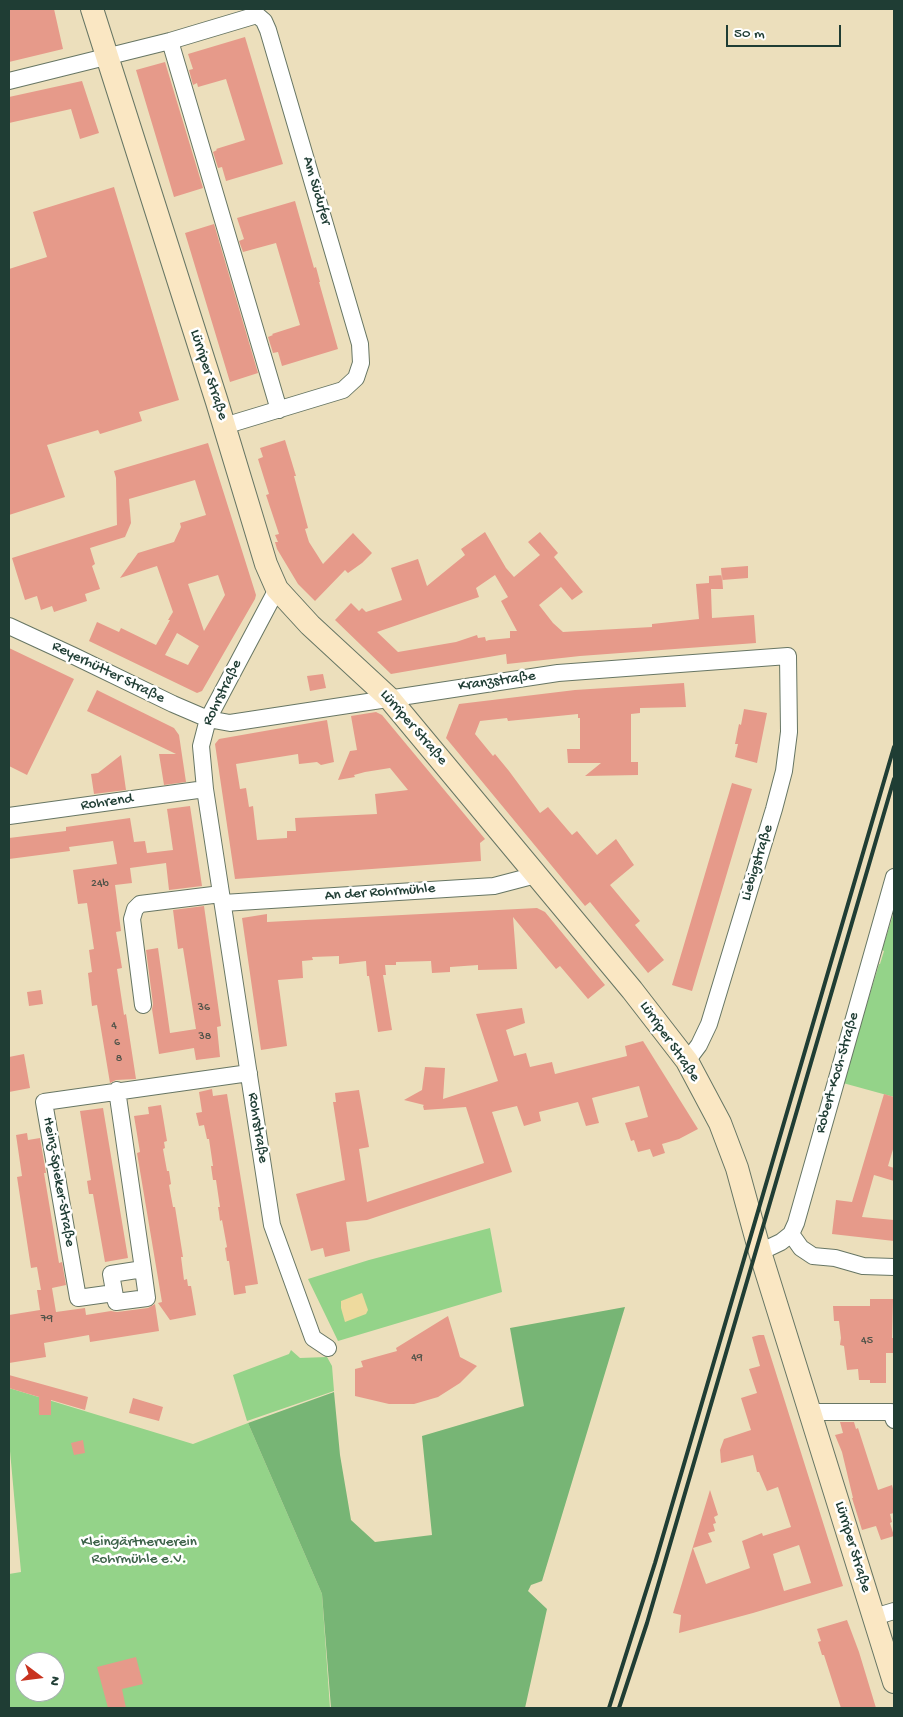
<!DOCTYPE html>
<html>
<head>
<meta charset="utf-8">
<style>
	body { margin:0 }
	#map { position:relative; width:903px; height:1717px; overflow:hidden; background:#ecdfbc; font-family:"Gochi Hand",sans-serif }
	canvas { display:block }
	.frame { position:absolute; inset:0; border:10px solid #1f3d34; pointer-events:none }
	.north { position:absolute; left:15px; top:1652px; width:50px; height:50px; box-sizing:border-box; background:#fff; border:1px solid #a5b1ae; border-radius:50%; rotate:105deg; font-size:14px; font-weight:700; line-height:20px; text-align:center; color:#1f3d34 }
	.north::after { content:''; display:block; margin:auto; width:18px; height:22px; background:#c8321e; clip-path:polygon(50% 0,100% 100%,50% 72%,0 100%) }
	.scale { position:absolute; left:726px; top:25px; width:115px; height:22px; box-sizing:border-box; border:2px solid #1f3d34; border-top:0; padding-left:6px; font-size:15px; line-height:18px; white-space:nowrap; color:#1f3d34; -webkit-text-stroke:4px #fff; paint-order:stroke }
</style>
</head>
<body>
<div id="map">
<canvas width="903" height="1717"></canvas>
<div class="frame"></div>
<div class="north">N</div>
<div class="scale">50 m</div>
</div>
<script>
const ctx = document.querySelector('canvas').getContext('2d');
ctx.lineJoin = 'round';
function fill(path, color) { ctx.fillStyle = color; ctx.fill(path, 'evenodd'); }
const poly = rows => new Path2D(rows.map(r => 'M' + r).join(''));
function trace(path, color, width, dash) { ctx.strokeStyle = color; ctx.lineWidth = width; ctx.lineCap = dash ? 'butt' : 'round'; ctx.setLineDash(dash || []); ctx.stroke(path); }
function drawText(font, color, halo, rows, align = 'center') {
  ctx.font = font + ' "Gochi Hand",sans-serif'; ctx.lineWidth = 5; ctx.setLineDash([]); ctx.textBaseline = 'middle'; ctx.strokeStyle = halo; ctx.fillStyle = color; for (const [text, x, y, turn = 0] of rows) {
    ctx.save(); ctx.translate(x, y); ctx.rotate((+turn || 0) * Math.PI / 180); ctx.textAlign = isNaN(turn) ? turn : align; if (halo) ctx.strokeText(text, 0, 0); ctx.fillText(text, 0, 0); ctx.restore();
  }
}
fill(poly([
	[894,912,894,1097,843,1083,879,964,880,964,884,951,882,950],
	[490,1228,502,1292,338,1341,308,1279,369,1260],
	[291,1350,300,1358,327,1357,332,1366,334,1391,247,1421,233,1375,289,1354],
	[9,1388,193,1444,248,1423,322,1594,330,1708,9,1708,9,1574,21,1572,9,1440],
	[25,1662,55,1662,55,1692,25,1692]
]), '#94d389');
fill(poly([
	[625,1307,542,1581,531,1585,528,1591,547,1609,525,1708,331,1708,322,1594,248,1423,334,1392,340,1455,351,1520,375,1542,432,1535,422,1436,524,1406,510,1328]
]), '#77b575');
fill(poly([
	[362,1293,368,1310,366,1314,345,1322,341,1308,341,1301]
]), '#eeda9e');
fill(poly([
	[9,9,54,9,63,49,9,62],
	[245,37,283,164,226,181,222,167,218,168,213,152,217,150,216,149,245,140,226,79,198,87,197,83,193,85,189,70,193,69,188,54],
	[165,62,203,188,174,197,136,70],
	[82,81,99,133,80,139,71,109,9,123,9,97],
	[114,187,179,400,139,412,142,421,100,434,98,430,47,445,65,497,9,515,9,269,47,257,33,212],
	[295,201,314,268,316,267,320,282,319,282,338,349,282,366,278,352,273,353,268,337,273,335,272,334,300,325,276,243,243,252,239,241,244,239,237,218],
	[214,224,258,373,230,382,185,233],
	[285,440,296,476,294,476,308,528,305,529,309,542,323,564,353,533,372,553,362,563,348,573,345,570,315,601,298,584,277,549,275,542,278,542,275,535,279,534,266,495,269,494,258,459,263,457,260,448],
	[208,443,256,595,255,599,202,691,197,693,89,641,97,622,119,632,121,628,156,645,170,620,168,620,173,612,157,566,120,578,138,553,174,542,181,527,180,523,206,515,195,480,129,499,131,523,125,537,90,548,95,564,92,566,100,589,85,594,87,601,54,612,52,606,41,610,37,596,25,600,12,558,117,525,116,478,114,471],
	[218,575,225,595,204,631,188,584],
	[177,633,199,646,188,665,165,655],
	[485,532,506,568,514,577,540,555,528,542,540,532,558,553,554,557,583,592,572,600,561,587,539,605,553,623,563,632,652,627,652,624,699,619,696,584,709,583,709,576,722,575,723,589,711,589,712,618,754,615,756,643,580,656,507,664,506,654,391,674,335,620,351,603,359,611,362,608,366,612,402,600,391,568,418,559,427,586,465,555,461,549],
	[495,575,508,597,501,601,517,631,510,631,510,638,489,640,486,641,485,637,478,638,477,635,456,642,398,652,377,632,479,597,476,588],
	[748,566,748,578,722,580,721,568],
	[9,648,74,679,27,775,9,766],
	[323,674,326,688,310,691,307,676],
	[684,683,686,707,640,708,640,713,631,714,631,762,638,762,638,775,585,776,601,763,568,763,567,749,580,749,580,718,578,718,578,714,508,721,507,718,480,721,475,734,493,756,495,754,509,771,540,813,548,807,572,835,577,831,597,855,616,839,634,865,610,885,640,921,635,925,664,960,648,973,590,902,585,906,446,738,459,704,575,690],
	[97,690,174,728,179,735,186,782,164,785,159,754,176,754,87,711],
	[744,709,767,713,757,763,735,757,738,744,735,744,739,724,741,725],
	[376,712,382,715,485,839,480,843,481,861,235,879,215,744,219,739,327,720,334,762,321,765,317,762,299,764,298,754,236,764,240,789,246,788,249,807,253,806,257,840,287,838,287,831,296,831,295,818,377,814,375,794,408,790,390,768,365,772,354,775,355,777,338,780,350,751,357,750,351,716],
	[121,755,126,790,94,794,91,774,98,773],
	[732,783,752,789,692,991,672,985],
	[190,806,202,886,169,890,166,863,130,868,132,883,115,885,121,931,116,932,122,968,117,969,124,1015,126,1014,136,1079,116,1080,110,1083,97,1005,92,1006,88,973,92,972,89,950,94,949,87,903,78,904,73,870,117,864,113,841,69,847,70,851,9,859,9,838,66,831,66,827,130,818,134,842,145,841,147,853,173,850,167,809],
	[204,906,221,1026,217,1027,220,1057,196,1060,194,1048,159,1054,152,1009,153,1004,146,950,158,948,170,1033,196,1029,183,948,178,949,173,910],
	[537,908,545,912,605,985,588,999,560,966,556,969,513,917,517,969,478,970,478,965,450,967,450,972,432,973,431,961,396,962,396,965,385,965,386,975,383,975,392,1030,378,1032,369,976,367,976,366,961,339,964,339,956,312,957,313,960,302,961,303,978,278,980,287,1046,261,1050,242,918,267,914,267,922],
	[41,990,43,1004,29,1006,27,992],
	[522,1008,525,1023,506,1030,514,1056,526,1053,530,1067,552,1062,555,1074,627,1056,625,1046,643,1041,698,1129,679,1139,662,1144,665,1153,653,1157,650,1149,638,1152,634,1140,631,1141,625,1123,648,1117,639,1086,592,1098,599,1123,586,1126,578,1102,539,1112,541,1121,524,1126,517,1106,492,1112,512,1172,367,1220,346,1222,350,1251,325,1257,323,1248,311,1251,296,1194,345,1180,333,1102,336,1102,335,1093,359,1090,369,1147,359,1149,367,1202,484,1163,466,1107,424,1110,423,1106,424,1105,404,1100,422,1090,425,1067,445,1068,443,1099,498,1081,476,1014],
	[24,1054,30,1088,9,1092,9,1057],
	[212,1089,213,1096,227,1094,258,1284,245,1286,246,1293,234,1295,229,1261,227,1261,226,1254,225,1248,227,1247,222,1220,220,1221,219,1213,218,1207,220,1207,216,1180,213,1180,211,1166,213,1166,209,1139,207,1139,204,1125,199,1126,196,1113,202,1112,199,1092],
	[884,1094,894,1097,894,1146,888,1166,894,1168,894,1181,874,1175,862,1217,894,1220,894,1241,832,1234,836,1200,852,1202],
	[161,1105,167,1141,164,1142,165,1148,163,1149,167,1171,169,1171,171,1184,169,1185,173,1207,175,1207,183,1257,181,1257,184,1280,187,1279,188,1286,191,1286,196,1315,170,1320,158,1303,162,1302,137,1153,140,1152,134,1116,149,1114,148,1107],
	[103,1108,128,1258,105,1262,93,1194,89,1194,87,1181,91,1180,80,1111],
	[27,1133,28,1140,40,1138,46,1173,44,1173,59,1263,62,1262,66,1285,52,1288,56,1312,85,1308,86,1315,111,1311,117,1312,148,1308,155,1304,159,1331,90,1342,89,1335,44,1343,46,1357,9,1363,9,1315,40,1310,37,1290,41,1290,37,1267,31,1268,17,1177,22,1176,16,1135],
	[870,1299,893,1299,892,1338,894,1338,894,1353,886,1353,886,1383,870,1383,870,1380,859,1380,858,1369,847,1370,844,1346,840,1345,841,1338,839,1321,834,1321,833,1306,870,1306],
	[448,1316,460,1357,477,1366,460,1383,438,1397,414,1404,389,1404,355,1396,355,1369,363,1367,361,1361,397,1351,396,1348],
	[759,1335,764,1335,843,1586,753,1613,679,1633,681,1615,673,1613,710,1490,718,1515,714,1517,716,1523,713,1524,715,1531,708,1533,712,1542,693,1548,706,1584,750,1568,742,1541,762,1533,763,1536,791,1527,778,1487,767,1491,759,1472,757,1472,753,1455,721,1463,720,1450,724,1439,751,1430,741,1398,757,1393,749,1369,760,1366,752,1337],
	[799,1545,811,1583,784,1591,773,1554],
	[9,1375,88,1397,85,1410,51,1400,51,1415,39,1415,39,1397,9,1388],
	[133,1398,163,1407,159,1421,129,1413],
	[840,1422,854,1422,856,1429,858,1428,878,1490,892,1485,894,1493,894,1513,890,1514,892,1522,890,1523,894,1536,881,1540,876,1526,862,1530,852,1498,853,1498,842,1452,835,1435,843,1433],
	[83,1440,85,1453,74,1455,71,1443],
	[847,1620,859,1652,876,1708,841,1708,824,1655,822,1655,818,1642,821,1641,817,1629],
	[136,1657,143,1684,122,1689,126,1708,108,1708,97,1667]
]), '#e69a8a');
const street = poly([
	[170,41,279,410],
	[9,81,170,41,257,15,264,21,268,30,360,344,361,363,356,378,343,390,224,426],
	[277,589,208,719,201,746,205,789,272,1225,313,1338,328,1348],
	[9,626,74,656,173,704,208,719,230,723,558,673,788,656,789,732,784,771,774,809,709,1024,699,1045,687,1061],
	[9,816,205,789],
	[223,903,494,886,536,875],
	[143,1005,132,919,135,909,140,904,221,894],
	[117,1090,143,1269,111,1274,116,1302,147,1298,143,1269],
	[791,1234,801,1248,813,1256,835,1258,863,1266,894,1267],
	[760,1252,781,1242,791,1234,796,1223,894,877],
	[114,1293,78,1298,44,1102,249,1073],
	[810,1412,891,1412,894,1420],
	[874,1617,894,1611]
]);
const secondary = poly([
	[92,9,217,402,266,564,277,589,310,625,389,698,632,990,687,1061,720,1123,737,1168,760,1252,894,1682]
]);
trace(street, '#677664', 18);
trace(secondary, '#677664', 24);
trace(street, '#fff', 16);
trace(secondary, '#fae7c3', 22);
trace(poly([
	[609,1708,655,1563,894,747],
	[619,1708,647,1623,894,779]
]), '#1f3d34', 4);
drawText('12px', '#51544a', null, [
	["24b",100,884],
	["36",204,1008],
	["4",114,1026],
	["38",205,1037],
	["6",117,1043],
	["8",119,1059],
	["79",47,1319],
	["45",867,1341],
	["49",417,1358]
]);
drawText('15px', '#1f3d34', '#fff', [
	["Am Südufer",316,191,74],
	["Lürriper Straße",208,375,72],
	["Reyerhütter Straße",108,673,26],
	["Kranzstraße",497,682,-8],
	["Rohrstraße",223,693,-64],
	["Lürriper Straße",413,728,49],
	["Rohrend",107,803,-8],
	["Liebigstraße",758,863,-73],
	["An der Rohrmühle",380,893,-4],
	["Lürriper Straße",669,1042,55],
	["Robert-Koch-Straße",838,1073,-74],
	["Rohrstraße",257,1128,81],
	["Heinz-Spieker-Straße",58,1182,80],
	["Lürriper Straße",852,1547,73]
]);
drawText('15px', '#3c6249', '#fff', [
	["Kleingärtnerverein",139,1543],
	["Rohrmühle e.V.",139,1560]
]);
</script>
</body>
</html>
